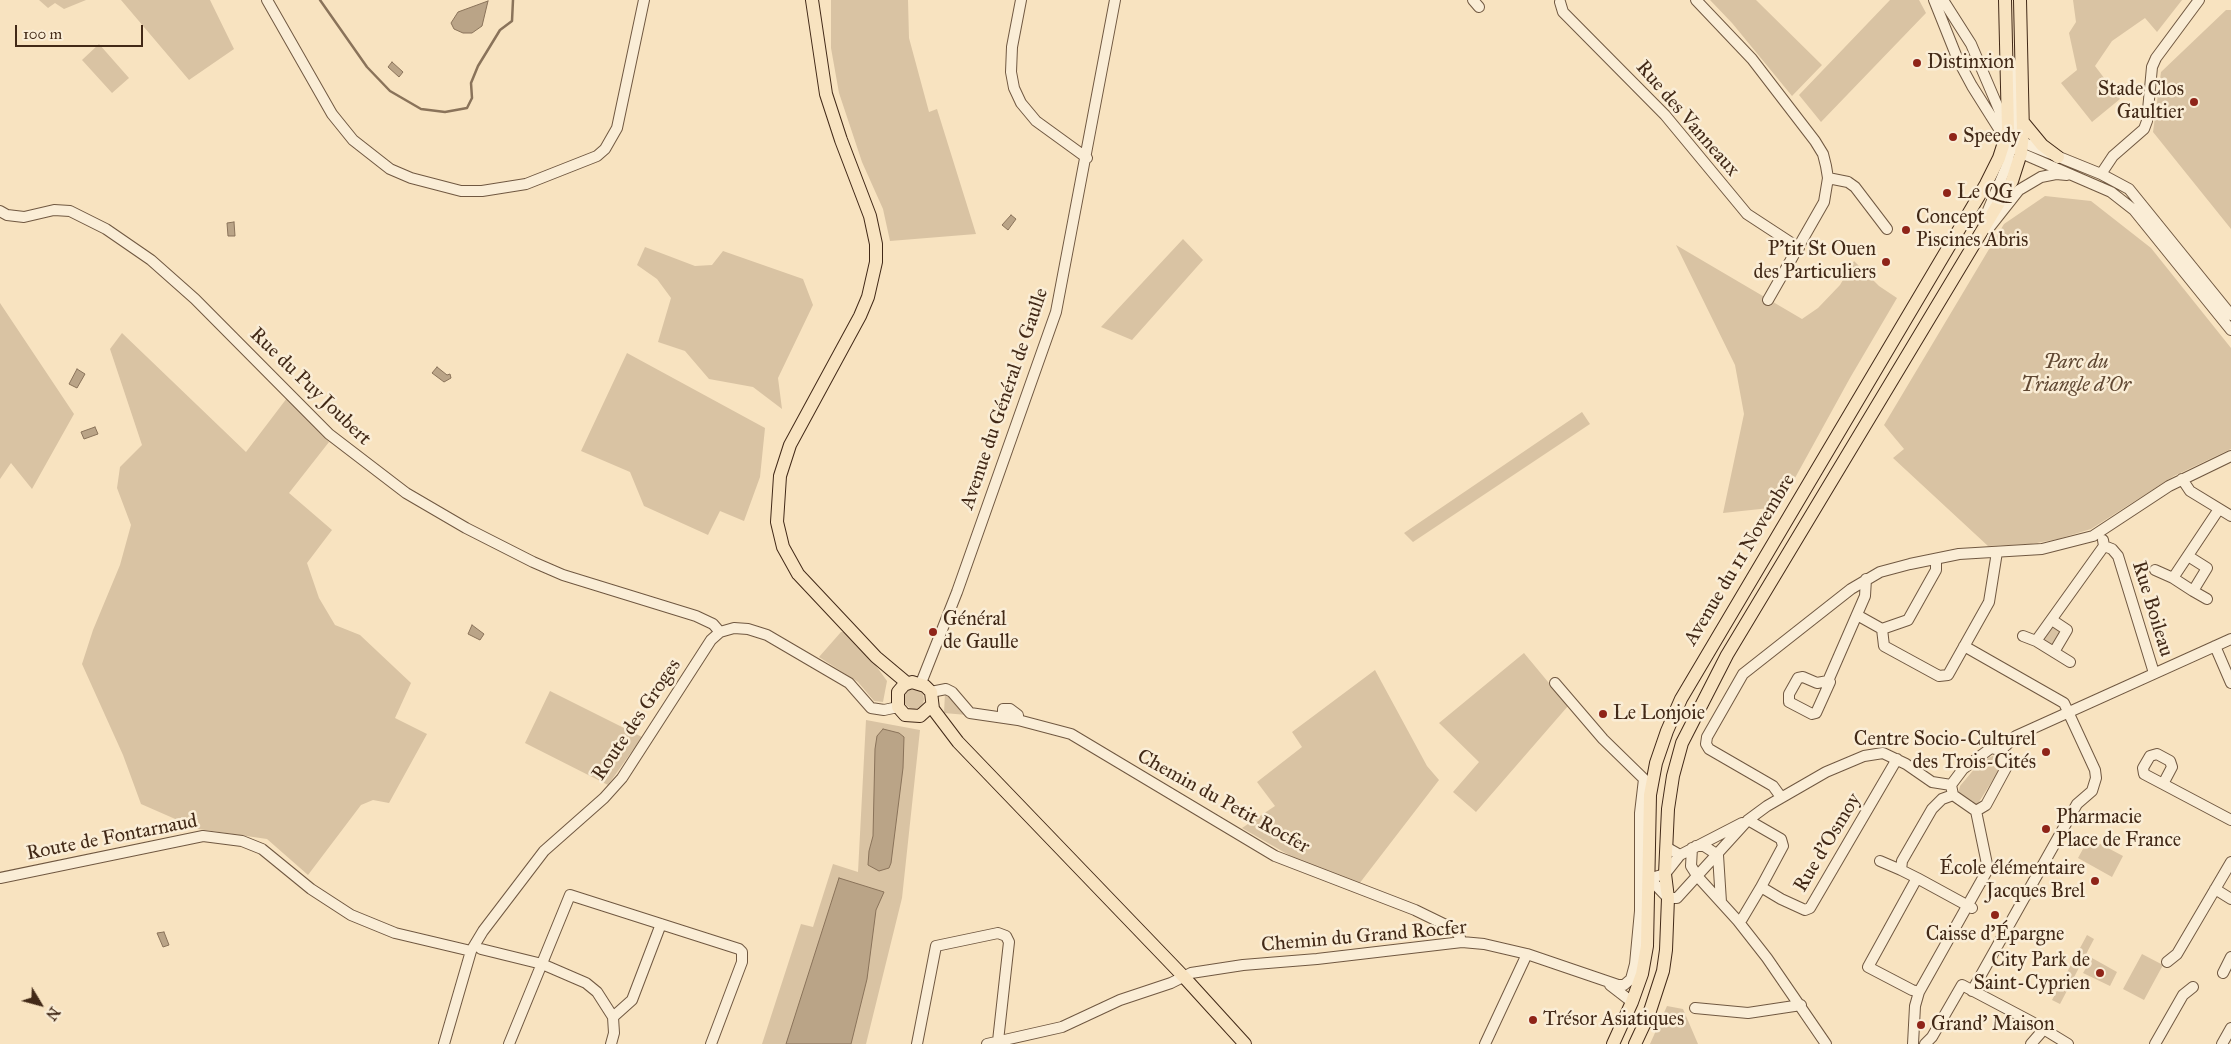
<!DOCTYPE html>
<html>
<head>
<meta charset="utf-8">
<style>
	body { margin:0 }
	#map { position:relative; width:2231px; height:1044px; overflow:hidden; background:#f8e3c0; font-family:"IM FELL Great Primer",serif }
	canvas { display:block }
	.north { position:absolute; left:15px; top:979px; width:50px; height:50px; -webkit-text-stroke:4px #faedd6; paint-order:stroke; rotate:127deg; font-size:14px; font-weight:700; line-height:20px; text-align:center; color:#422917 }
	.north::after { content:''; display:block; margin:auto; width:18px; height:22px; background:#422917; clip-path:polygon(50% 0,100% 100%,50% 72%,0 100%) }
	.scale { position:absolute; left:15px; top:25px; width:128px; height:22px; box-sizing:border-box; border:2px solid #422917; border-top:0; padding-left:6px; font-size:15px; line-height:18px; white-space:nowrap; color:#422917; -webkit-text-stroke:4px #faedd6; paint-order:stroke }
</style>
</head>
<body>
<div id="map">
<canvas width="2231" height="1044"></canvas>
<div class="north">N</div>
<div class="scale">100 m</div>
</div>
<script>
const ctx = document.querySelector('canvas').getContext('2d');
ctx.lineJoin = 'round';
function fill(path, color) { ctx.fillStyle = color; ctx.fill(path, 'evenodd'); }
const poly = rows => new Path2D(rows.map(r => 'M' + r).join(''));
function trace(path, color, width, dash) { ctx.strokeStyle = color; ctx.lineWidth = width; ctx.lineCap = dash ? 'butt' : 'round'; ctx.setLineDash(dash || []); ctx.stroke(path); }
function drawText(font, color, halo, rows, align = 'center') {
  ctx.font = font + ' "IM FELL Great Primer",serif'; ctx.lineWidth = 5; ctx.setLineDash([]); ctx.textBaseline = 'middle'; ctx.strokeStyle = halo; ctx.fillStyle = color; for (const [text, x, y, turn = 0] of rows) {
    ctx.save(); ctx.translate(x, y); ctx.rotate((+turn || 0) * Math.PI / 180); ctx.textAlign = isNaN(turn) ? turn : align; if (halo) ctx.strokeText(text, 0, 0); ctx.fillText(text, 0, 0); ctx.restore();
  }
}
fill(poly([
	[39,0,86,0,64,9,55,3,48,8],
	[121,0,210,0,234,49,189,80],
	[831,0,908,0,909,38,929,112,937,109,976,234,890,241,883,209,862,162,839,93,831,48],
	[1710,0,1756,0,1822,65,1792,96,1732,23],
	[1890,0,1919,0,1926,13,1821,122,1799,95],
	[2073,0,2182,0,2157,32,2145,18,2112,41,2095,66,2120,99,2092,122,2061,83,2077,70,2069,33,2076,22],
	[2226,10,2231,10,2231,229,2153,132,2161,72],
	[99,44,129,78,112,93,82,60],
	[2045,196,2091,201,2151,248,2231,348,2231,449,2174,476,2091,529,2058,539,2031,544,1988,546,1893,458,1904,449,1884,425,2004,224],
	[1183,239,1203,260,1132,340,1101,327],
	[1676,245,1802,319,1818,308,1840,285,1854,261,1879,286,1897,298,1850,378,1779,507,1723,513,1744,414,1735,365],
	[645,247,695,266,712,265,723,251,803,279,813,305,778,378,782,409,753,387,709,379,685,351,658,342,671,298,657,279,637,265],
	[0,303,74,414,32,489,11,463,0,479],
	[122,333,246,452,287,398,329,442,289,493,332,530,307,563,319,598,335,625,360,635,411,683,395,718,427,734,389,803,373,800,361,805,308,875,267,839,198,829,141,804,123,755,82,664,93,630,120,565,131,525,117,488,120,467,142,445,110,349],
	[627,353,765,428,760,477,744,521,720,511,708,535,644,506,630,472,581,451],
	[1582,412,1590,424,1413,542,1404,533],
	[2052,622,2065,631,2052,649,2040,641],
	[841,632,846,632,871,659,887,681,883,702,874,701,858,682,819,657],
	[1524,653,1568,706,1476,812,1453,792,1479,762,1439,723],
	[1375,670,1427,766,1439,780,1359,884,1294,858,1242,828,1275,806,1257,782,1302,747,1292,732],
	'904 699a10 10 0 1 1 20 0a10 10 0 1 1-20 0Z',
	[550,691,642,737,608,785,525,743],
	[945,693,949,694,967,715,944,713],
	[866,720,920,730,902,898,866,1044,762,1044,801,924,813,927,833,864,858,872],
	[1995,755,1999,759,2001,767,1977,805,1972,804,1958,794,1960,786,1981,761],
	[2089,838,2123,856,2112,877,2078,858],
	[2087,935,2094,939,2060,1004,2052,1000],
	[2142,954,2163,965,2144,1000,2123,989],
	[2092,958,2117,972,2110,986,2083,973],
	[1667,1006,1683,1009,1698,1044,1650,1044]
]), '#d9c3a3');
const water = poly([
	[488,1,482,26,472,33,463,33,454,29,451,23,458,12,488,1],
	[392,62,403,72,399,77,388,67,392,62],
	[1011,215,1016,219,1008,230,1002,225,1011,215],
	[234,222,235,236,228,236,227,223,234,222],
	[437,367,447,375,450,374,451,378,444,382,432,373,437,367],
	[77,369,85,374,77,388,69,384,77,369],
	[95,427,98,434,84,439,81,432,95,427],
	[472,625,484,634,480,640,468,634,472,625],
	[883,729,899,733,904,737,903,768,891,863,889,868,879,871,868,865,869,851,873,836,875,749,877,736,883,729],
	[839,878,884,892,876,910,867,979,851,1044,786,1044,839,878],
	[164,932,169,945,163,947,157,933,164,932]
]);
fill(water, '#baa487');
trace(water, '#8a735a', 1);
trace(poly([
	[320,0,367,67,390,91,421,109,445,112,467,108,472,98,471,83,478,66,500,30,512,21,513,0]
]), '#8a735a', 2.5);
const minor = poly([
	[267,0,332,114,353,140,390,169,411,178,461,191,482,191,526,184,597,156,605,149,617,128,644,0],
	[1021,0,1012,47,1011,72,1014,88,1021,103,1036,121,1087,158],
	[1473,0,1479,7],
	[1696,0,1752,59,1815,141,1823,154,1826,166,1828,178,1824,202,1768,300],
	[1934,0,1958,60,1972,86,2006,140,2021,153,2111,192,2134,210,2231,330],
	[1943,0,1971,44,2006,126],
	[1560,2,1563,12,1665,115,1747,214,1799,248],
	[2011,62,2017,140],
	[2008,130,2022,142,2101,174,2129,189,2231,315],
	[2101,174,2113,156,2144,129,2147,121,2152,67,2156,58,2199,0],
	[1828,178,1848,182,1855,187,1887,229],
	[0,211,7,215,24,217,54,210,70,211,106,229,151,260,195,299,329,434,406,493,466,528,533,562,563,575,696,616,713,624,720,632],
	[1986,215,2008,163,2011,140],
	[1989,228,2019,190,2041,177,2056,174,2067,175],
	[2182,479,2190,491,2231,516],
	[2103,540,2104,546,2112,549,2118,556,2154,673],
	[2188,556,2207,568,2193,591,2173,578,2219,509],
	[2155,570,2173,578],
	[2193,591,2207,599],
	[1857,615,1882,629],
	[2052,620,2067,630,2054,652],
	[1882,629,1884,646,1939,676,1948,675,1989,602,1997,552],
	[1882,629,1908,620,1936,570,1936,559],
	[2023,636,2036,641],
	[1964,646,2064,703,2095,770,2096,778,2092,791,2077,804,1972,991],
	[2215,646,2231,683],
	[2070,662,2036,641,2104,546],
	[1828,681,1817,683,1803,677,1798,678,1789,694,1789,702,1812,714,1816,713,1830,682,1828,681,1865,596,1866,579],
	[921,683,957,592,1056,312,1115,0],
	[931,692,946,689,952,692,970,713,1018,720,1018,715,1010,709,1003,709,1003,717],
	[1018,720,1071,734,1275,856,1415,910,1456,930,1462,942],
	[1991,748,2001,750,2006,768,1986,805,1976,811,1953,795,1951,785,1963,769,1991,748],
	[2001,750,2016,736,2231,639],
	[2163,784,2172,767,2170,761,2157,754,2150,756,2143,768,2144,774,2163,784,2231,820],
	[1781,797,1773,786,1709,749,1706,744,1707,737,1743,674,1851,589,1880,572,1910,564,1959,554,2042,549,2093,536,2169,486,2231,456],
	[1748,820,1781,839,1783,846,1761,887,1781,899,1805,910,1810,908,1897,759],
	[1696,846,1704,846,1718,855,1721,902],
	[1666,847,1680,855,1742,823],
	[1692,848,1691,866,1698,877,1738,921,1767,958,1826,1044],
	[1880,861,1901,870],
	[0,878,203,836,242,841,262,849,311,889,351,915,395,933,471,951],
	[1917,878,1972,908],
	[1650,879,1668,898,1677,898,1748,820,1767,806,1826,772,1864,756,1883,753,1906,764,1932,782,1951,785],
	[1644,880,1665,874,1680,855],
	[2215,889,2231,899],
	[1738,921,1742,919,1761,887],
	[481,949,542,964,586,983,597,992,613,1017,614,1033,611,1044],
	[2167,962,2177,954,2231,862],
	[2223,973,2231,957],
	[1610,985,1632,1002],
	[1919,992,1912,990,1868,967,1917,878,1901,870,1902,861,1932,809,1942,799,1953,795],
	[1695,1008,1748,1013,1801,1005],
	[613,1017,632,1000,661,924],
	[444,1044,471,951,483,931,544,851,604,798,622,778,711,640,720,632,734,628,748,629,767,635,849,683,871,708,884,710,898,707],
	[509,1044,570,895,739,949,742,952,742,962,711,1044],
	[917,1044,936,946,998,933,1006,936,1009,942,998,1041],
	[987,1044,1062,1027,1120,1000,1171,983,1191,973,1243,965,1317,959,1462,942,1484,944,1527,954,1618,985,1624,985,1631,979,1635,964,1640,911,1640,813,1644,779,1603,739,1555,683],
	[1485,1044,1527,954],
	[1913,1044,1915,1006,1919,992,1988,869,1976,811],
	[1925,1044,1932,1037,1962,985,2032,1022,2068,1044],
	[2031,1044,2044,1029],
	[2155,1044,2183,995,2193,987],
	[2222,1044,2231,1028]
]);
const major = poly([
	[812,0,826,94,841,140,870,216,876,244,876,262,868,297,860,316,790,445,780,476,777,522,783,547,798,574,876,657,907,683],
	[2023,122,2042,145,2058,157],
	[931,706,920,716,905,715,898,707,898,692,904,685,912,682,925,686,931,692,933,709,958,742,1184,977,1245,1044],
	[1613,1044,1632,1002,1642,974,1647,946,1650,795,1656,763,1667,731,1681,699,1986,184,1999,158,2008,130,2005,0],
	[1635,1044,1649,1014,1663,971,1666,950,1668,898,1665,874,1668,809,1673,776,1682,743,1727,655,2012,181,2021,153,2023,133,2020,0]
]);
trace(minor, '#705841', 12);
trace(major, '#422917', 14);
trace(minor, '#faedd6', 10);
trace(major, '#f8e3c0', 12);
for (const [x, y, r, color] of [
	[1917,63,5,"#8f2418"],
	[2194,102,5,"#8f2418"],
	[1953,137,5,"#8f2418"],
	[1947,193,5,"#8f2418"],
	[1906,230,5,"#8f2418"],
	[1886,262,5,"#8f2418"],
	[933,632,5,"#8f2418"],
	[1603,714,5,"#8f2418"],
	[2046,752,5,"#8f2418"],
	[2046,829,5,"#8f2418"],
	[2095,881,5,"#8f2418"],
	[1995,915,5,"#8f2418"],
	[2100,973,5,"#8f2418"],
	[1533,1020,5,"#8f2418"],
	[1921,1025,5,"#8f2418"]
]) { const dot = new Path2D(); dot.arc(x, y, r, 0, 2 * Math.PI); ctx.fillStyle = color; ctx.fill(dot); trace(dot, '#faedd6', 2); }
drawText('20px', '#422917', '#faedd6', [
	["Distinxion",1927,63],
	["Stade Clos",2184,90,"right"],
	["Gaultier",2184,113,"right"],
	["Speedy",1963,137],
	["Le QG",1957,193],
	["Concept",1916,218],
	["Piscines Abris",1916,241],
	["P'tit St Ouen",1876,250,"right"],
	["des Particuliers",1876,273,"right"],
	["Général",943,620],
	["de Gaulle",943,643],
	["Le Lonjoie",1613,714],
	["Centre Socio-Culturel",2036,740,"right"],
	["des Trois-Cités",2036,763,"right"],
	["Pharmacie",2056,818],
	["Place de France",2056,841],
	["École élémentaire",2085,869,"right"],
	["Jacques Brel",2085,892,"right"],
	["Caisse d'Épargne",1995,935,"center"],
	["City Park de",2090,961,"right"],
	["Saint-Cyprien",2090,984,"right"],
	["Trésor Asiatiques",1543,1020],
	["Grand’ Maison",1931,1025]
], 'left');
drawText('20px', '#422917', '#faedd6', [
	["Rue des Vanneaux",1687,119,49],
	["Rue du Puy Joubert",310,387,44],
	["Avenue du Général de Gaulle",1005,399,-71],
	["Avenue du 11 Novembre",1740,560,-59],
	["Rue Boileau",2152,609,73],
	["Route des Groges",637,720,-56],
	["Chemin du Petit Rocfer",1223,802,29],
	["Route de Fontarnaud",112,838,-11],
	["Rue d'Osmoy",1828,843,-59],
	["Chemin du Grand Rocfer",1364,937,-5]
]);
drawText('italic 20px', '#604833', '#faedd6', [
	["Parc du",2076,363],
	["Triangle d'Or",2076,386]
]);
</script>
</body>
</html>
